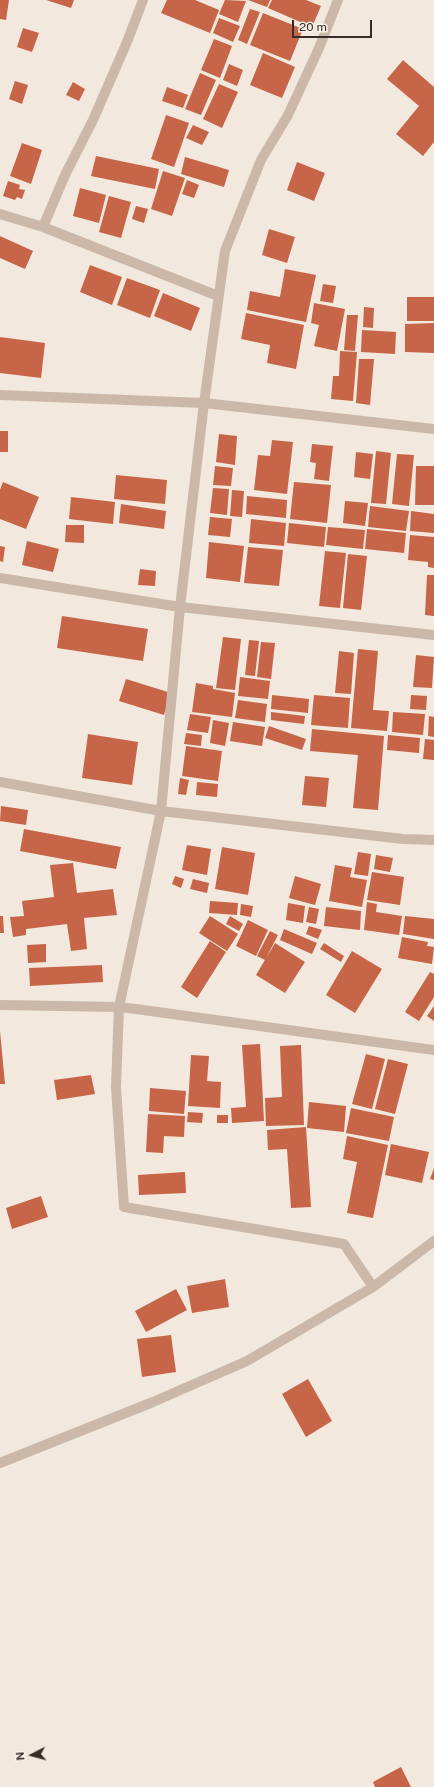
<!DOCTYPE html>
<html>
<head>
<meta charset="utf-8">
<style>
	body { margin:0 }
	#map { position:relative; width:434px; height:1787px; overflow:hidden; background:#f2e8dd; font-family:"Public Sans",sans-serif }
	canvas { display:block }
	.north { position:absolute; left:12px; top:1735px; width:40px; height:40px; -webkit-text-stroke:3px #faf2e9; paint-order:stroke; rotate:264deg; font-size:11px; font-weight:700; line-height:16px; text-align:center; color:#372d28 }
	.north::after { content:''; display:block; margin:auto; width:14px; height:18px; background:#372d28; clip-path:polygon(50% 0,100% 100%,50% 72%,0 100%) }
	.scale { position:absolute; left:292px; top:20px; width:80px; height:18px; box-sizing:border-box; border:2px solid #372d28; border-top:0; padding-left:5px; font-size:12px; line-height:14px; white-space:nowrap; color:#372d28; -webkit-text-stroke:3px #faf2e9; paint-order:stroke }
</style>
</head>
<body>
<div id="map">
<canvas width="434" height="1787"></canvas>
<div class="north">N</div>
<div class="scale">20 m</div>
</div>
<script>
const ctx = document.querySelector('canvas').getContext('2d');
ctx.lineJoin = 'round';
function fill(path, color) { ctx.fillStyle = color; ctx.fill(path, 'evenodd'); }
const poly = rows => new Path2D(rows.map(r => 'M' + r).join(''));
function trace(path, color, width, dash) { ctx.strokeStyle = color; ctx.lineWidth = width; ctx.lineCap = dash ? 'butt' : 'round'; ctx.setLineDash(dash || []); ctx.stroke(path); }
fill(poly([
	[0,0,9,0,6,20,0,19],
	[46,0,74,0,71,8],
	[167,0,195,0,219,10,210,33,161,13],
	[225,0,246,1,238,22,219,14],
	[248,0,270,0,267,7],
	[272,0,306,0,321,6,312,27,268,8],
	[250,9,260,12,247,44,238,40],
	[263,13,303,29,290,61,250,45],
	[219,18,240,26,233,42,213,33],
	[23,28,39,33,32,52,17,47],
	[214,39,232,46,220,78,201,70],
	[263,53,295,67,282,98,250,85],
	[403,60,434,87,434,142,423,156,396,134,419,106,387,79],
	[229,64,243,70,237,86,223,80],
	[200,73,216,80,201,115,185,109],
	[15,81,28,85,22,104,9,99],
	[73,82,85,89,79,101,66,95],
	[219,84,238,92,222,128,203,119],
	[167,87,188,95,183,108,162,101],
	[166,115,189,123,174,167,151,159],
	[193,125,209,132,202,145,186,138],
	[22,143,42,150,31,184,10,176],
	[96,156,159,169,155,189,91,176],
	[185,157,229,170,224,187,181,174],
	[297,162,325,173,314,201,287,190],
	[163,171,185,178,172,216,151,209],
	[187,180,199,185,194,198,182,194],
	[8,181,20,185,19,189,25,190,22,199,17,197,15,200,3,196],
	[80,188,106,195,99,223,73,216],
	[109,196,131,202,121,238,99,232],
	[136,206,148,209,144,223,132,219],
	[269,229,295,237,287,263,262,255],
	[0,236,33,251,25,269,0,258],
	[90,265,122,277,112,305,80,292],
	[285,269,316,275,306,322,247,310,250,291,280,297],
	[127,278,160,290,150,318,117,305],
	[323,284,336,286,333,303,320,301],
	[163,293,200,308,191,331,154,316],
	[407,297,434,297,434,321,407,321],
	[314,303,345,309,337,351,314,346,319,325,311,323],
	[364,307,374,308,373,328,363,327],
	[246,313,304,325,296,369,267,363,270,345,241,339],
	[347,315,358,315,355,351,344,350],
	[434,323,434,353,405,352,405,324],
	[362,330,396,332,395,354,361,352],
	[0,337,45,343,41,378,0,373],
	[340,351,357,352,353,401,331,399,333,376,339,376],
	[359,359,374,359,370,405,356,403],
	[0,431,8,431,8,452,0,452],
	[219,434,237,436,235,465,216,462],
	[272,440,293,442,287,494,254,490,258,455,270,456],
	[312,444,333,446,329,481,314,479,316,463,310,462],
	[376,451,391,453,386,504,371,503],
	[356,452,373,454,370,479,354,477],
	[397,454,414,455,409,506,392,504],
	[215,466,233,468,231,486,213,485],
	[416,466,434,466,434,505,415,505],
	[116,475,167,480,165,504,114,499],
	[3,482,39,497,26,529,0,519,0,490],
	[294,482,331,485,327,523,290,519],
	[213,488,229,489,227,515,210,513],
	[232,490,244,491,242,517,230,516],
	[247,496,287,500,286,518,246,514],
	[71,497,115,502,113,524,69,519],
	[345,501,368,503,365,526,343,523],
	[121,504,166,511,164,529,119,523],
	[370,506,409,511,406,531,368,527],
	[411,511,434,514,434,533,410,531],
	[210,517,232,519,230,537,208,535],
	[251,519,286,523,284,546,249,543],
	[289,523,326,527,324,547,287,543],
	[66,525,84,525,84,543,65,542],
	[328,527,365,530,363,549,326,545],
	[367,529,406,533,404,553,365,549],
	[410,535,434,537,434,568,428,567,428,562,408,560],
	[27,541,59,549,53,572,22,565],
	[209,542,244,546,240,582,206,578],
	[0,546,5,547,3,562,0,561],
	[248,547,283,550,279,586,244,583],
	[325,551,346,553,340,608,319,606],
	[348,554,367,556,361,610,343,608],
	[140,569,156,571,155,586,138,585],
	[427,575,434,575,434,616,425,615],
	[62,616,148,629,143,661,57,648],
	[223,637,241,639,235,690,216,688],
	[249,640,259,641,255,676,245,675],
	[261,642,275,643,271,679,257,677],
	[358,649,378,651,373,710,389,711,387,731,351,728],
	[339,651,354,653,351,694,335,693],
	[416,655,434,657,432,688,413,687],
	[240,677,270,681,268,699,238,696],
	[126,679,171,693,164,715,119,701],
	[196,683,213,686,213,689,235,693,232,717,192,712],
	[272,695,309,699,308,713,271,709],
	[314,695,350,698,348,728,311,725],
	[411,695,427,696,426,710,410,709],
	[238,700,267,704,265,722,235,718],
	[271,712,305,716,304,724,271,720],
	[393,712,425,714,423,735,392,732],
	[190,714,211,717,208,733,187,730],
	[429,716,434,717,434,737,428,736],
	[213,720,229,723,225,746,210,743],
	[233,722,265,727,262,746,230,741],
	[269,726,306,739,302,750,265,738],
	[312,729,384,736,378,810,353,808,358,755,310,751],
	[186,733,202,735,201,746,184,744],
	[88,734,138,742,132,785,82,778],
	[388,735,420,738,419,753,387,750],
	[425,739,434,740,434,760,423,759],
	[186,746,222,751,218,781,182,776],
	[305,776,329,778,326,807,302,805],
	[180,778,189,780,186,795,178,794],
	[197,782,218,784,217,797,196,795],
	[1,806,28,810,26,825,0,821],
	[24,829,121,847,116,869,20,851],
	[187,845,211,849,207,875,182,870],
	[222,847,255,853,248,895,215,889],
	[358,852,371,854,368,876,354,874],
	[376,855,393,858,390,872,374,869],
	[73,863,77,893,113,889,117,915,84,918,87,949,71,951,67,924,26,929,26,935,13,937,10,917,24,916,22,901,54,897,50,865],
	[335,865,352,868,350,877,367,880,362,907,329,901],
	[372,872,404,877,400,905,367,900],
	[175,876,184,879,181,888,172,884],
	[295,876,321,884,315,905,289,898],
	[193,879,209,883,207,893,190,889],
	[210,901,238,903,237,915,209,913],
	[367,902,377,904,376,912,402,916,399,935,364,930],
	[288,903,305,906,303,923,286,920],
	[241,904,253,906,251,917,240,915],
	[309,907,319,909,316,924,306,922],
	[326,907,361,911,360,930,324,926],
	[0,916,3,916,4,933,0,933],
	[210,916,238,934,227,951,199,933],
	[230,916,243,924,239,931,226,924],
	[405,916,434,919,434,939,403,934],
	[248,920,268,930,256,956,236,946],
	[309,926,322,930,318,939,306,934],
	[284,929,317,943,312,954,280,940],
	[270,931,278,935,265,960,257,956],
	[402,937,428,942,427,946,434,947,432,964,398,958],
	[210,941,226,952,197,998,181,987],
	[275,943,305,962,285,993,256,975],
	[324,943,344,956,341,962,320,949],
	[46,944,46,962,28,963,27,945],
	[352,951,382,969,355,1013,326,995],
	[102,965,103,982,30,986,29,968],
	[430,972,434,974,434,997,419,1021,405,1012],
	[434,1006,434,1021,427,1016],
	[0,1031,5,1084,0,1084],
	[260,1044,264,1121,232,1123,231,1108,246,1107,242,1045],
	[301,1045,304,1125,266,1126,265,1098,282,1097,280,1046],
	[366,1054,385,1059,372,1109,352,1104],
	[191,1055,209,1056,207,1081,221,1082,220,1108,188,1106],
	[388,1059,408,1064,395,1114,375,1109],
	[91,1075,95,1094,57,1100,54,1080],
	[150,1088,186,1091,184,1114,149,1111],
	[309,1102,346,1106,344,1132,307,1128],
	[351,1108,394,1117,389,1141,346,1133],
	[188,1112,203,1113,202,1123,187,1122],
	[148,1114,185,1116,184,1137,164,1136,163,1153,146,1152],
	[217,1115,228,1115,228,1123,217,1123],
	[306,1127,311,1207,291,1208,287,1149,268,1150,267,1130],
	[347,1136,388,1145,373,1218,347,1213,357,1162,343,1159],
	[391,1144,429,1152,422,1183,385,1175],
	[434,1168,434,1180,430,1179],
	[185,1172,186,1193,139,1195,138,1175],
	[41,1196,48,1217,12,1229,6,1208],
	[225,1279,229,1307,192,1313,187,1286],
	[176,1289,187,1310,146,1332,135,1311],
	[171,1335,176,1372,142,1377,137,1339],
	[308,1379,332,1421,306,1437,282,1394],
	[401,1767,411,1787,375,1787,373,1782]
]), '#c66547');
trace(poly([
	[338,0,319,48,288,115,261,160,225,251,204,403,180,607,161,811,119,1007,116,1087,124,1207,344,1244,373,1287],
	[0,214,43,227,218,296],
	[43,227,65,175,93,120,127,42,143,0],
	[0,395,204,403,434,429],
	[0,578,180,607,434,635],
	[0,782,161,811,403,839,434,840],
	[0,1005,119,1007,136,1009,434,1050],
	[0,1463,153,1402,247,1361,373,1287,434,1241]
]), '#cbb8a8', 10);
</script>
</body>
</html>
